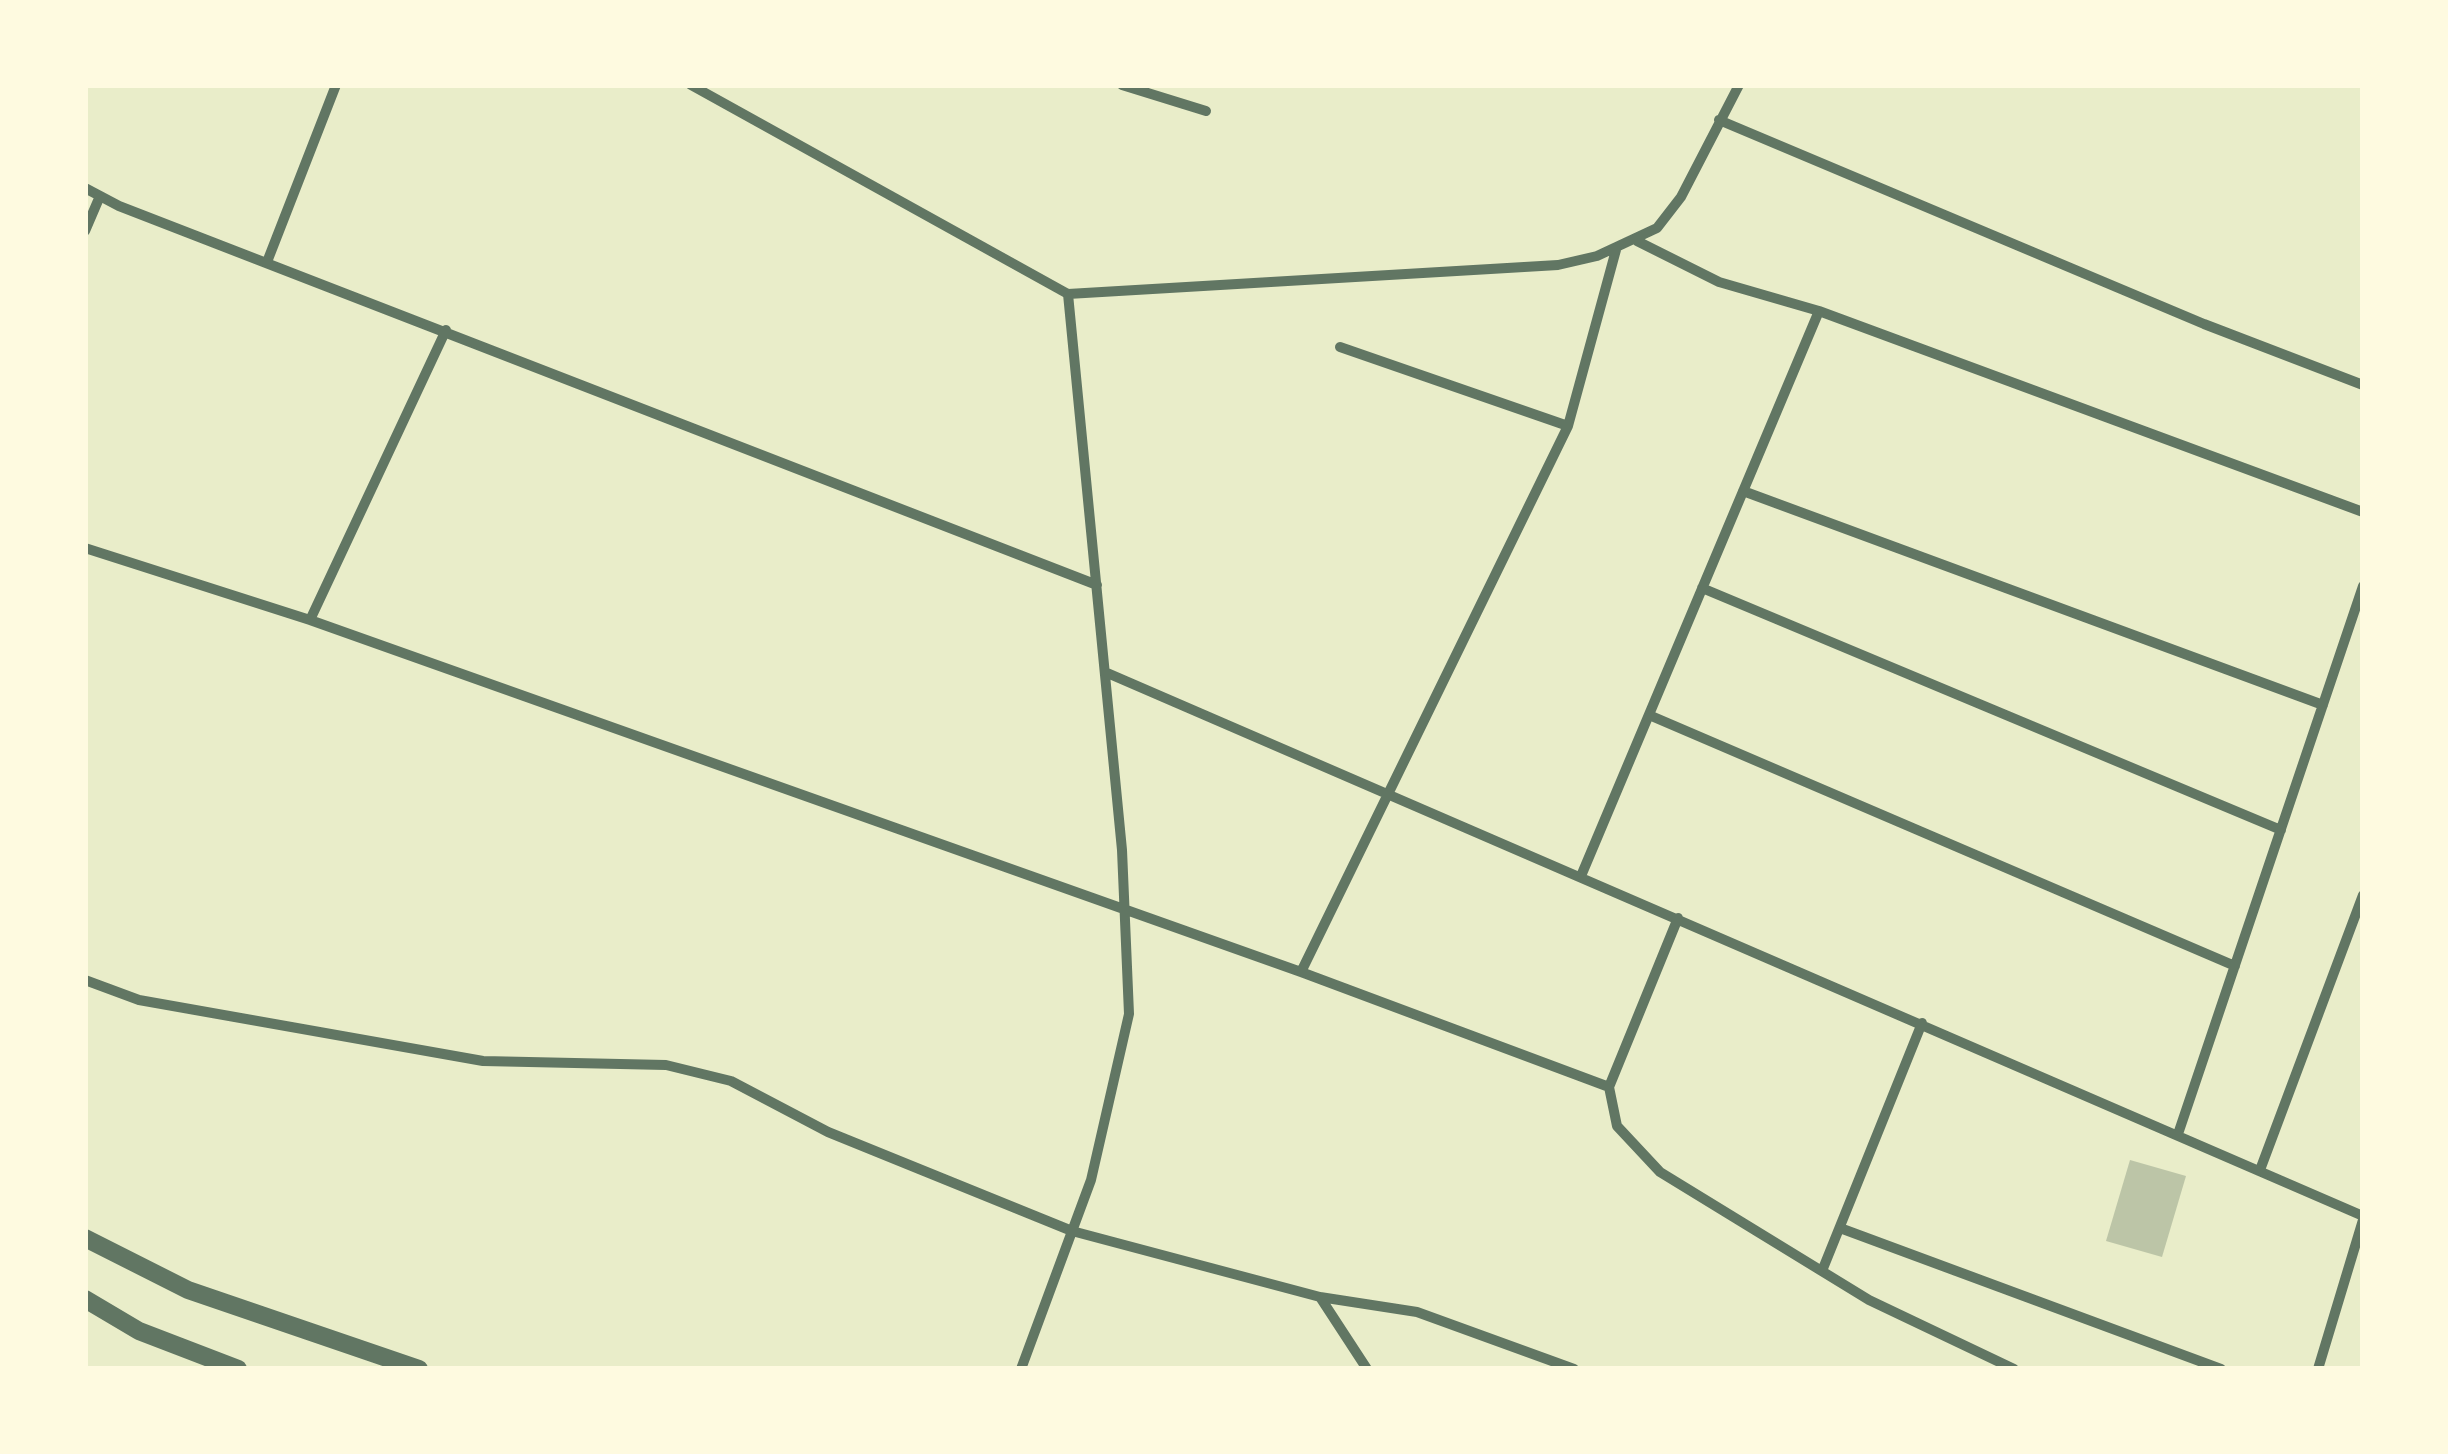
<!DOCTYPE html>
<html>
<head>
<meta charset="utf-8">
<style>
	body { margin:0 }
	#map { position:relative; width:2448px; height:1454px; overflow:hidden; background:#e9edc9; font-family:"Source Serif 4",serif }
	canvas { display:block }
	.frame { position:absolute; inset:0; border:88px solid #fefae0; pointer-events:none }
</style>
</head>
<body>
<div id="map">
<canvas width="2448" height="1454"></canvas>
<div class="frame"></div>
</div>
<script>
const ctx = document.querySelector('canvas').getContext('2d');
ctx.lineJoin = 'round';
function fill(path, color) { ctx.fillStyle = color; ctx.fill(path, 'evenodd'); }
const poly = rows => new Path2D(rows.map(r => 'M' + r).join(''));
function trace(path, color, width, dash) { ctx.strokeStyle = color; ctx.lineWidth = width; ctx.lineCap = dash ? 'butt' : 'round'; ctx.setLineDash(dash || []); ctx.stroke(path); }
fill(poly([
	[2130,1160,2186,1176,2162,1257,2106,1241]
]), '#bcc5a7');
trace(poly([
	[691,85,1068,294,1558,265,1597,256,1657,228,1681,197,1739,85],
	[1122,85,1206,111],
	[1719,120,2204,324,2363,385],
	[85,188,119,206,1097,585],
	[85,231,100,196],
	[1637,241,1719,282,1819,311,2363,512],
	[267,262,336,85],
	[1340,347,1568,426],
	[1743,491,2323,705],
	[85,548,310,620,1301,972,1609,1087],
	[1702,588,2281,830],
	[310,620,446,330],
	[1105,672,2363,1216],
	[1649,715,2235,966],
	[1581,876,1819,311],
	[1678,918,1609,1087,1617,1126,1660,1172,1869,1300,2014,1369],
	[1301,972,1568,426,1616,250],
	[85,980,139,1000,483,1061,666,1065,731,1081,828,1132,1072,1231,1320,1297,1417,1312,1574,1369],
	[2178,1134,2363,586],
	[2260,1170,2363,895],
	[1840,1228,2221,1369],
	[1822,1271,1922,1023],
	[1320,1297,1367,1369],
	[1021,1369,1091,1180,1129,1014,1122,850,1068,294],
	[2318,1369,2363,1220]
]), '#617663', 10);
trace(poly([
	[85,1238,188,1290,419,1369],
	[85,1299,139,1331,238,1369]
]), '#617663', 18);
</script>
</body>
</html>
